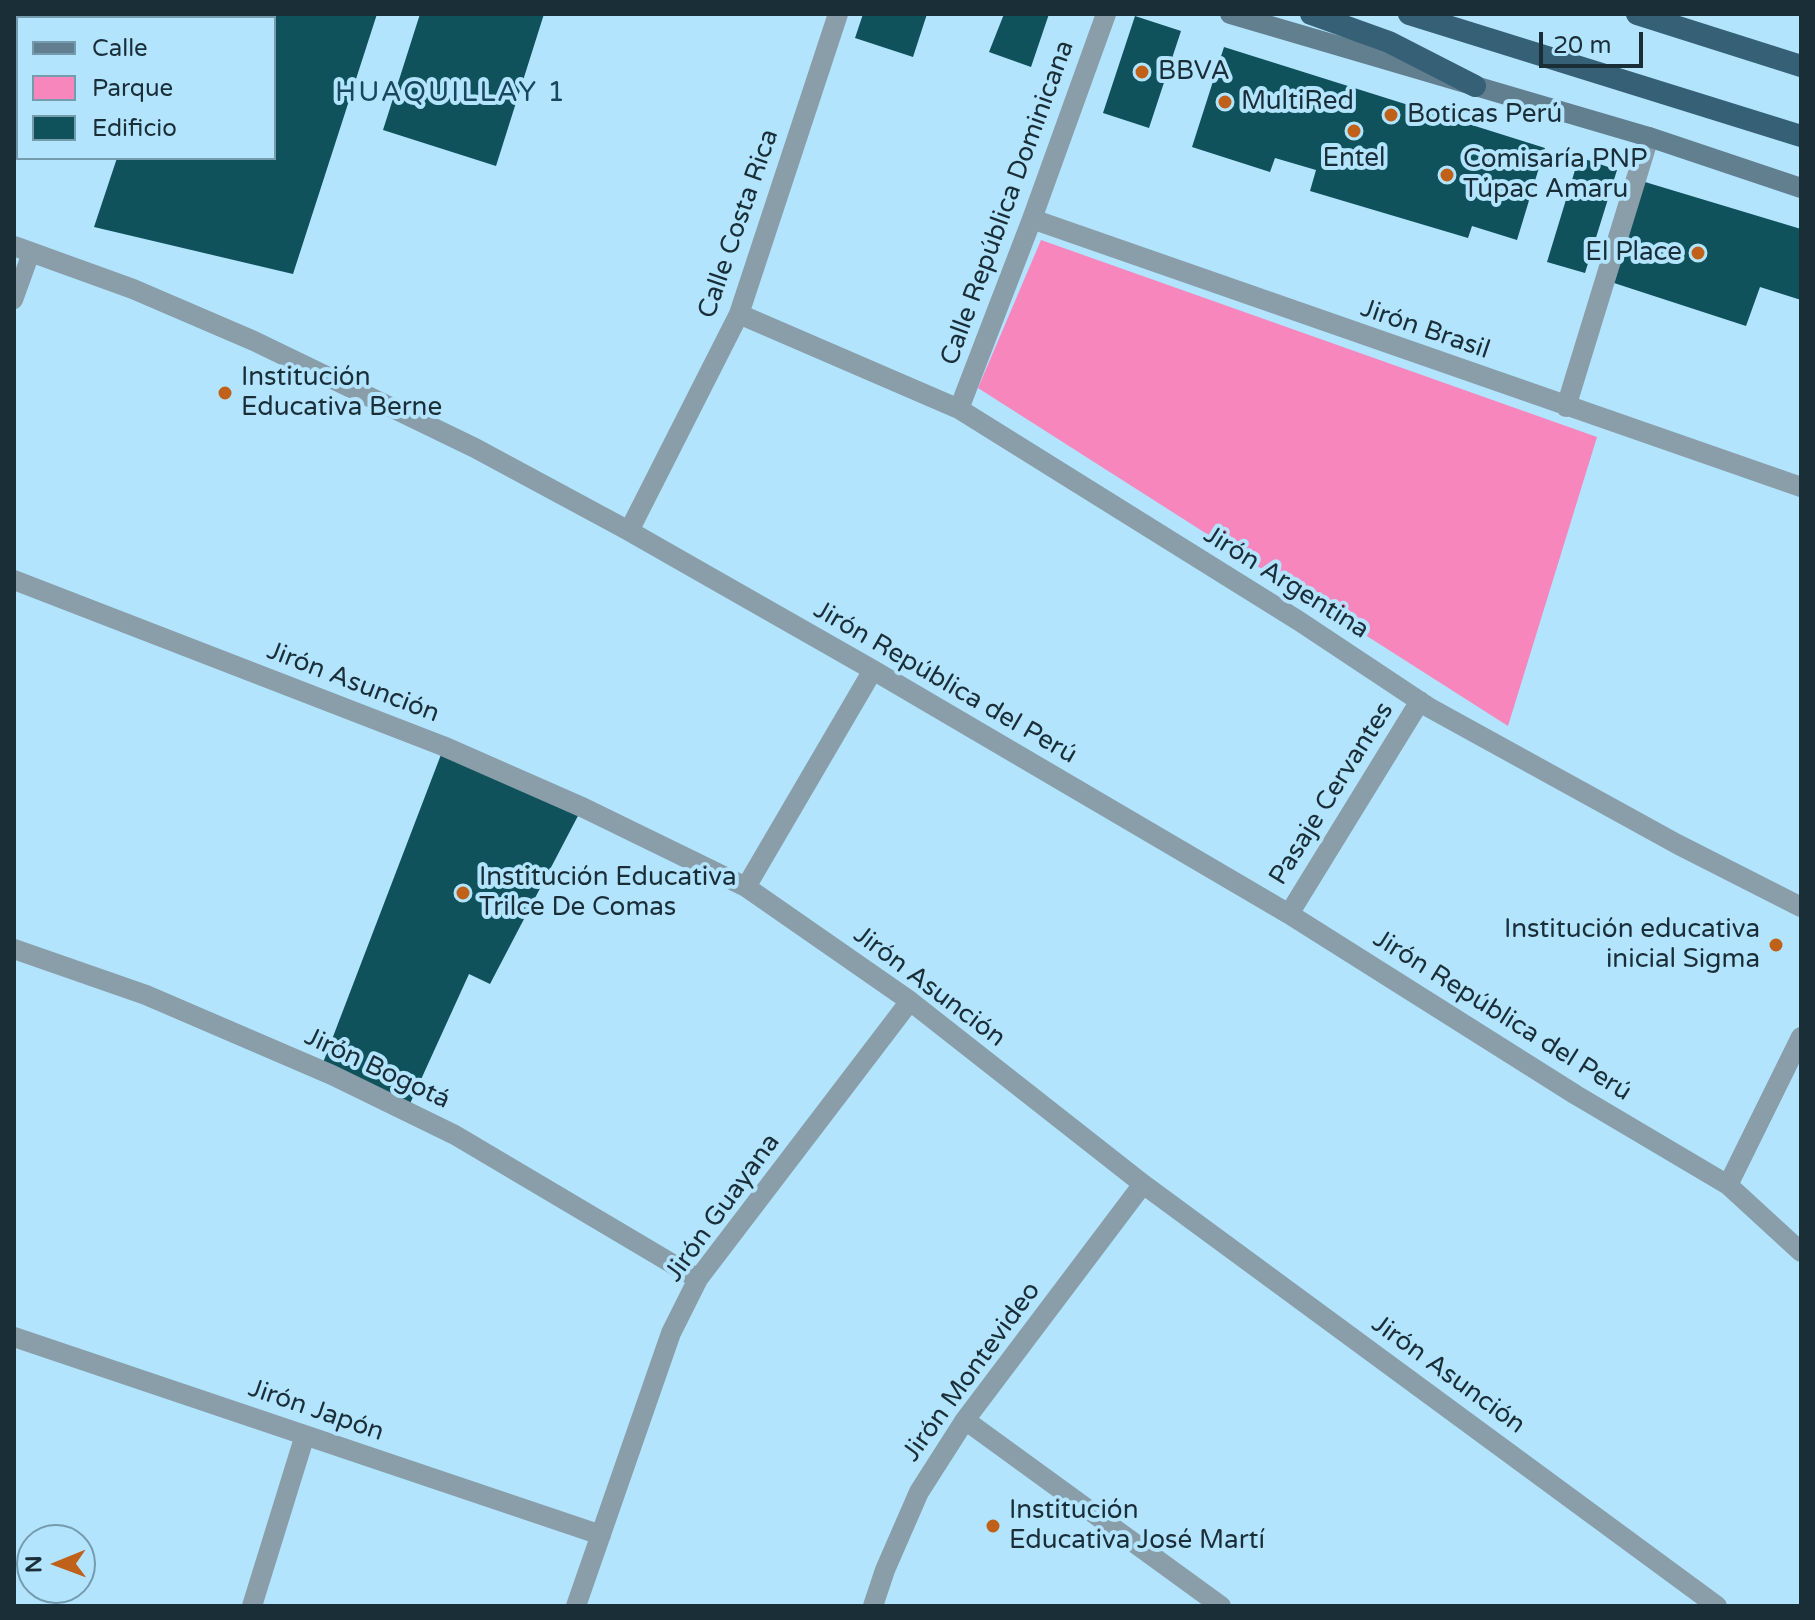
<!DOCTYPE html>
<html>
<head>
<meta charset="utf-8">
<style>
	body { margin:0 }
	#map { position:relative; width:1815px; height:1620px; overflow:hidden; background:#b2e4fe; font-family:"Varela Round",sans-serif }
	canvas { display:block }
	.frame { position:absolute; inset:0; border:16px solid #1a2e38; pointer-events:none }
	.legend { position:absolute; left:16px; top:16px; width:260px; height:144px; box-sizing:border-box; background:#b2e4fe; border:2px solid #759baf; margin:0; padding:10px 14px; list-style:none; font-size:24px; color:#1a2e38 }
	.legend li { display:flex; align-items:center; gap:16px; height:40px }
	.legend b { width:40px; border:2px solid #759baf }
	.north { position:absolute; left:16px; top:1524px; width:80px; height:80px; box-sizing:border-box; background:#b2e4fe; border:2px solid #759baf; border-radius:50%; rotate:269deg; font-size:22px; font-weight:700; line-height:32px; text-align:center; color:#1a2e38 }
	.north::after { content:''; display:block; margin:auto; width:28px; height:36px; background:#c0611a; clip-path:polygon(50% 0,100% 100%,50% 72%,0 100%) }
	.scale { position:absolute; left:1539px; top:32px; width:104px; height:36px; box-sizing:border-box; border:4px solid #1a2e38; border-top:0; padding-left:10px; font-size:24px; line-height:28px; white-space:nowrap; color:#1a2e38; -webkit-text-stroke:6px #b2e4fe; paint-order:stroke }
</style>
</head>
<body>
<div id="map">
<canvas width="1815" height="1620"></canvas>
<div class="frame"></div>
<ul class="legend">
<li><b style="height:10px;background:#617f8f"></b>Calle</li>
<li><b style="height:22px;background:#f686bc"></b>Parque</li>
<li><b style="height:22px;background:#0f525c"></b>Edificio</li>
</ul>
<div class="north">N</div>
<div class="scale">20 m</div>
</div>
<script>
const ctx = document.querySelector('canvas').getContext('2d');
ctx.lineJoin = 'round';
function fill(path, color) { ctx.fillStyle = color; ctx.fill(path, 'evenodd'); }
const poly = rows => new Path2D(rows.map(r => 'M' + r).join(''));
function trace(path, color, width, dash) { ctx.strokeStyle = color; ctx.lineWidth = width; ctx.lineCap = dash ? 'butt' : 'round'; ctx.setLineDash(dash || []); ctx.stroke(path); }
function drawText(font, color, halo, rows, align = 'center') {
  ctx.font = font + ' "Varela Round",sans-serif'; ctx.lineWidth = 8; ctx.setLineDash([]); ctx.textBaseline = 'middle'; ctx.strokeStyle = halo; ctx.fillStyle = color; for (const [text, x, y, turn = 0] of rows) {
    ctx.save(); ctx.translate(x, y); ctx.rotate((+turn || 0) * Math.PI / 180); ctx.textAlign = isNaN(turn) ? turn : align; if (halo) ctx.strokeText(text, 0, 0); ctx.fillText(text, 0, 0); ctx.restore();
  }
}
fill(poly([
	[1041,240,1597,437,1508,726,978,388]
]), '#f686bc');
fill(poly([
	[164,14,377,14,293,274,94,227,117,158,274,158,274,18,163,18],
	[420,14,544,14,496,166,383,130],
	[863,14,927,14,913,57,855,38],
	[1004,14,1049,14,1031,67,989,52],
	[1135,16,1181,31,1149,128,1103,113],
	[1224,47,1545,148,1517,240,1472,226,1468,238,1310,191,1316,170,1275,158,1270,172,1192,147],
	[1579,157,1617,170,1585,273,1547,262],
	[1645,182,1801,229,1801,300,1760,287,1746,326,1614,283],
	[442,752,580,812,490,984,469,974,408,1108,321,1068]
]), '#0f525c');
trace(poly([
	[14,300,31,253]
]), '#899ea9', 18);
trace(poly([
	[1032,219,1801,487],
	[14,246,133,289,254,341,475,448,629,531,873,670,1289,914,1576,1095,1728,1185,1801,1252],
	[739,314,959,409,1299,621,1430,708,1677,844,1801,907],
	[1566,407,1649,137],
	[959,409,1032,219,1106,14],
	[629,531,739,314,838,14],
	[14,580,443,746,584,808,746,887,910,1001,1143,1184,1717,1606],
	[746,887,873,670],
	[1289,914,1420,701],
	[14,949,146,995,332,1075,455,1135,698,1279],
	[1728,1185,1801,1037],
	[14,1337,601,1535],
	[965,1420,1221,1606],
	[252,1606,305,1435],
	[576,1606,671,1333,698,1279,910,1001],
	[873,1606,885,1570,919,1492,965,1420,1143,1184]
]), '#899ea9', 20);
trace(poly([
	[1230,14,1649,137,1801,188]
]), '#617f8f', 20);
trace(poly([
	[1311,14,1389,42,1475,86],
	[1409,14,1801,136],
	[1637,14,1801,66]
]), '#366075', 22);
for (const [x, y, r, color] of [
	[1142,72,8,"#c0611a"],
	[1225,102,8,"#c0611a"],
	[1391,115,8,"#c0611a"],
	[1354,131,8,"#c0611a"],
	[1447,175,8,"#c0611a"],
	[1698,253,8,"#c0611a"],
	[225,393,8,"#c0611a"],
	[463,893,8,"#c0611a"],
	[1776,945,8,"#c0611a"],
	[993,1526,8,"#c0611a"]
]) { const dot = new Path2D(); dot.arc(x, y, r, 0, 2 * Math.PI); ctx.fillStyle = color; ctx.fill(dot); trace(dot, '#b2e4fe', 3); }
drawText('26px', '#1a2e38', '#b2e4fe', [
	["BBVA",1158,72],
	["MultiRed",1241,102],
	["Boticas Perú",1407,115],
	["Entel",1354,159,"center"],
	["Comisaría PNP",1463,160],
	["Túpac Amaru",1463,190],
	["El Place",1682,253,"right"],
	["Institución",241,378],
	["Educativa Berne",241,408],
	["Institución Educativa",479,878],
	["Trilce De Comas",479,908],
	["Institución educativa",1760,930,"right"],
	["inicial Sigma",1760,960,"right"],
	["Institución",1009,1511],
	["Educativa José Martí",1009,1541]
], 'left');
drawText('26px', '#1a2e38', '#b2e4fe', [
	["Calle República Dominicana",1008,203,-70],
	["Calle Costa Rica",739,224,-71],
	["Jirón Brasil",1425,330,19],
	["Jirón Argentina",1286,583,32],
	["Jirón Asunción",353,683,21],
	["Jirón República del Perú",945,683,30],
	["Pasaje Cervantes",1332,794,-58],
	["Jirón Asunción",929,987,37],
	["Jirón República del Perú",1502,1016,32],
	["Jirón Bogotá",377,1069,25],
	["Jirón Guayana",723,1208,-54],
	["Jirón Montevideo",972,1372,-54],
	["Jirón Asunción",1448,1375,36],
	["Jirón Japón",316,1411,19]
]);
ctx.letterSpacing = '2px';
drawText('28px', '#18485e', '#b2e4fe', [
	["HUAQUILLAY 1",451,94]
]);
ctx.letterSpacing = '0px';
</script>
</body>
</html>
